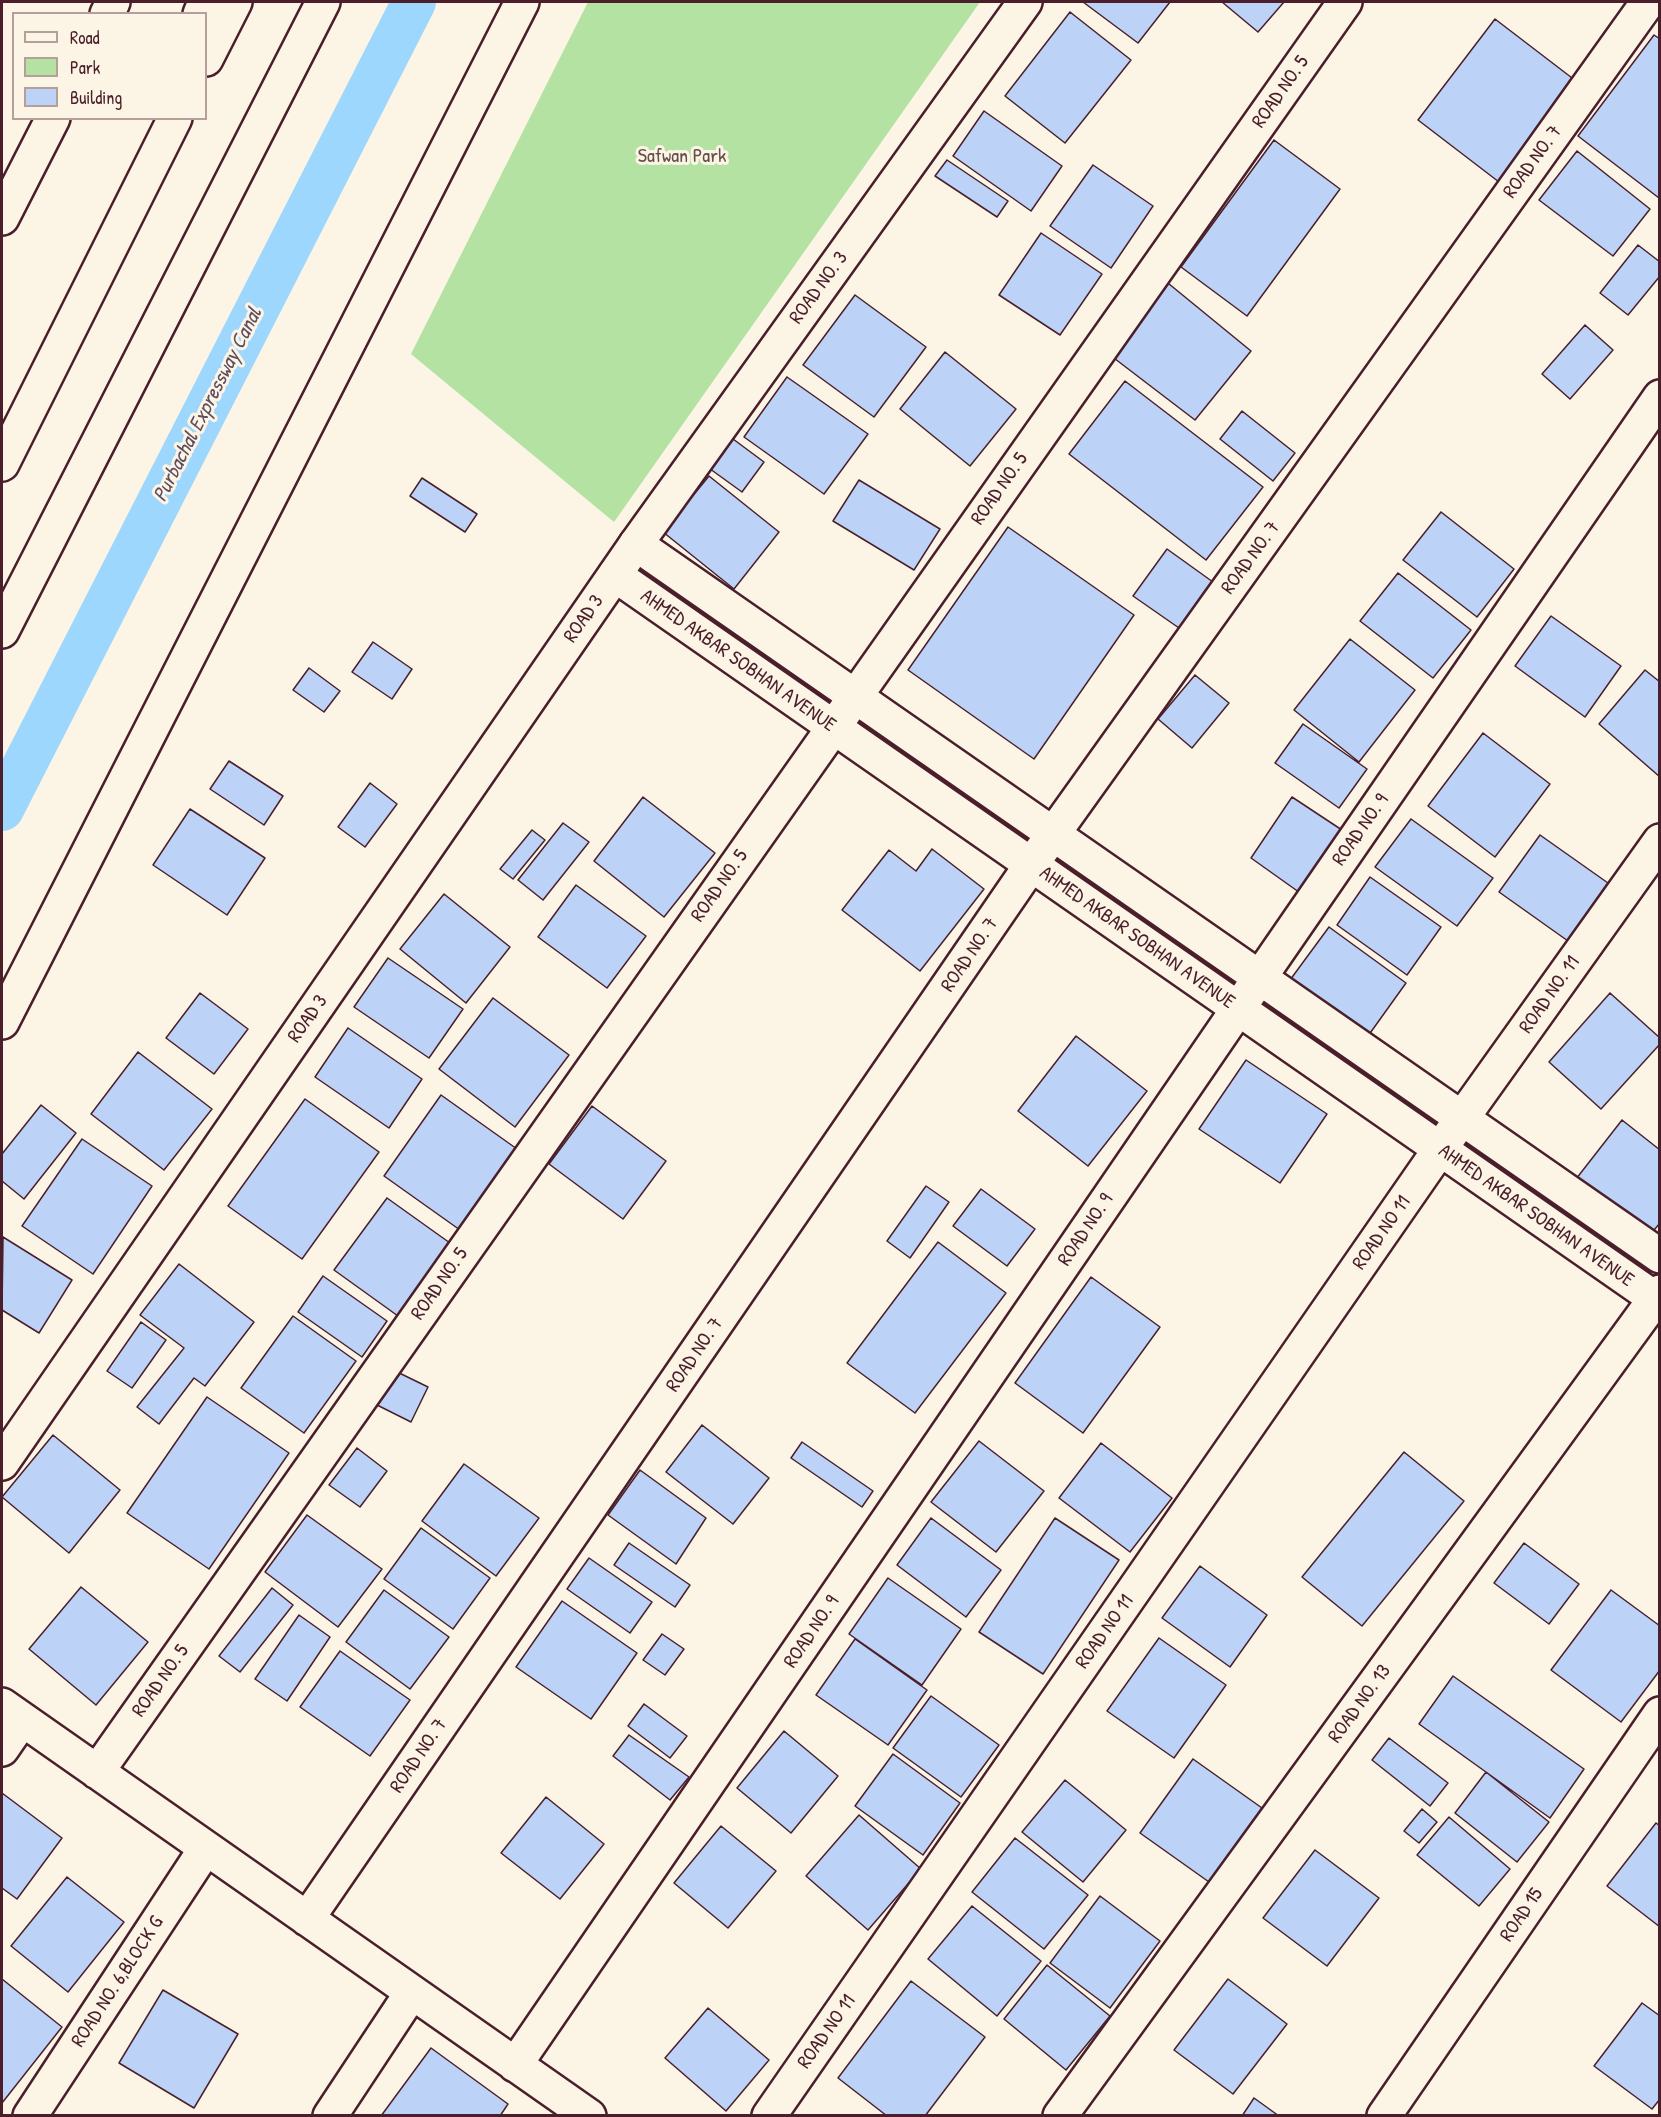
<!DOCTYPE html>
<html>
<head>
<meta charset="utf-8">
<style>
	body { margin:0 }
	#map { position:relative; width:1661px; height:2117px; overflow:hidden; background:#fcf5e5; font-family:"Patrick Hand",sans-serif }
	canvas { display:block }
	.frame { position:absolute; inset:0; border:3px solid #4a1f2b; pointer-events:none }
	.legend { position:absolute; left:12px; top:12px; width:195px; height:108px; box-sizing:border-box; background:#fcf5e5; border:2px solid #b59f9b; margin:0; padding:8px 10px; list-style:none; font-size:18px; color:#4a1f2b }
	.legend li { display:flex; align-items:center; gap:12px; height:30px }
	.legend b { width:30px; border:2px solid #b59f9b }
</style>
</head>
<body>
<div id="map">
<canvas width="1661" height="2117"></canvas>
<div class="frame"></div>
<ul class="legend">
<li><b style="height:8px;background:#fcf5e5"></b>Road</li>
<li><b style="height:16px;background:#b3e2a2"></b>Park</li>
<li><b style="height:16px;background:#bdd2f7"></b>Building</li>
</ul>
</div>
<script>
const ctx = document.querySelector('canvas').getContext('2d');
ctx.lineJoin = 'round';
function fill(path, color) { ctx.fillStyle = color; ctx.fill(path, 'evenodd'); }
const poly = rows => new Path2D(rows.map(r => 'M' + r).join(''));
function trace(path, color, width, dash) { ctx.strokeStyle = color; ctx.lineWidth = width; ctx.lineCap = dash ? 'butt' : 'round'; ctx.setLineDash(dash || []); ctx.stroke(path); }
function drawText(font, color, halo, rows, align = 'center') {
  ctx.font = font + ' "Patrick Hand",sans-serif'; ctx.lineWidth = 6; ctx.setLineDash([]); ctx.textBaseline = 'middle'; ctx.strokeStyle = halo; ctx.fillStyle = color; for (const [text, x, y, turn = 0] of rows) {
    ctx.save(); ctx.translate(x, y); ctx.rotate((+turn || 0) * Math.PI / 180); ctx.textAlign = isNaN(turn) ? turn : align; if (halo) ctx.strokeText(text, 0, 0); ctx.fillText(text, 0, 0); ctx.restore();
  }
}
fill(poly([
	[588,2,980,2,614,522,411,354]
]), '#b3e2a2');
trace(poly([
	[2,809,414,2]
]), '#9ed7fe', 44);
const building = poly([
	[1083,2,1170,2,1138,43,1083,2],
	[1222,2,1284,2,1258,32,1222,2],
	[1070,12,1131,60,1065,143,1005,96,1070,12],
	[1495,19,1576,81,1499,182,1418,120,1495,19],
	[1654,35,1660,39,1659,198,1578,136,1654,35],
	[984,111,1062,166,1031,211,953,156,984,111],
	[1274,140,1340,189,1247,316,1181,267,1274,140],
	[1577,151,1650,209,1613,256,1539,200,1577,151],
	[947,160,1008,201,997,217,935,176,947,160],
	[1093,165,1153,206,1111,268,1050,226,1093,165],
	[1041,233,1102,274,1060,335,999,295,1041,233],
	[1638,245,1660,262,1660,276,1628,315,1600,293,1638,245],
	[1163,279,1251,351,1195,420,1106,352,1163,279],
	[855,295,926,347,874,417,803,365,855,295],
	[1585,325,1613,350,1570,399,1542,374,1585,325],
	[945,352,1016,409,970,466,900,409,945,352],
	[787,377,868,434,824,494,744,437,787,377],
	[1125,381,1263,487,1206,560,1069,454,1125,381],
	[1242,411,1295,453,1273,481,1220,439,1242,411],
	[729,436,764,462,742,492,706,466,729,436],
	[709,476,779,532,734,589,663,532,709,476],
	[422,478,477,514,465,532,410,496,422,478],
	[859,480,940,529,914,570,833,521,859,480],
	[1441,512,1514,569,1477,617,1403,560,1441,512],
	[1008,527,1134,615,1034,759,908,670,1008,527],
	[1167,549,1213,582,1179,628,1133,596,1167,549],
	[1398,573,1471,630,1433,678,1360,621,1398,573],
	[1551,616,1621,666,1585,717,1515,666,1551,616],
	[1350,639,1415,690,1359,762,1294,710,1350,639],
	[373,642,412,669,392,699,352,672,373,642],
	[309,668,340,691,324,712,293,690,309,668],
	[1645,670,1660,682,1660,777,1599,724,1645,670],
	[1195,675,1229,703,1192,748,1158,719,1195,675],
	[1303,724,1367,769,1339,808,1275,763,1303,724],
	[1483,733,1550,784,1495,857,1428,806,1483,733],
	[229,761,283,796,264,825,210,789,229,761],
	[370,783,397,804,365,847,338,827,370,783],
	[643,797,715,853,664,917,594,861,643,797],
	[1292,797,1345,832,1303,895,1251,858,1292,797],
	[190,809,265,858,227,915,153,865,190,809],
	[1411,819,1493,878,1457,926,1375,867,1411,819],
	[563,823,589,842,543,900,518,880,563,823],
	[532,830,545,840,513,879,500,869,532,830],
	[1540,835,1608,883,1568,941,1499,892,1540,835],
	[932,849,984,889,920,971,842,910,889,850,916,871,932,849],
	[1370,877,1441,927,1407,975,1337,925,1370,877],
	[576,885,646,936,607,988,538,937,576,885],
	[444,894,510,947,466,1003,400,949,444,894],
	[1329,927,1406,983,1368,1036,1290,980,1329,927],
	[388,958,463,1009,429,1058,354,1007,388,958],
	[200,993,248,1029,214,1074,166,1038,200,993],
	[1610,993,1660,1038,1660,1044,1601,1109,1549,1062,1610,993],
	[493,998,569,1055,515,1127,439,1069,493,998],
	[348,1028,422,1079,389,1128,315,1077,348,1028],
	[1076,1036,1147,1091,1088,1166,1018,1111,1076,1036],
	[138,1052,212,1109,164,1170,91,1114,138,1052],
	[1246,1060,1327,1114,1280,1183,1199,1129,1246,1060],
	[441,1095,517,1149,460,1230,384,1176,441,1095],
	[305,1099,379,1152,302,1259,228,1206,305,1099],
	[41,1105,76,1133,24,1199,2,1181,2,1154,41,1105],
	[592,1106,666,1161,623,1219,549,1164,592,1106],
	[1622,1120,1660,1150,1660,1223,1649,1236,1576,1179,1622,1120],
	[82,1139,152,1186,93,1274,22,1226,82,1139],
	[926,1186,949,1202,910,1258,887,1241,926,1186],
	[981,1189,1035,1229,1007,1266,953,1226,981,1189],
	[387,1198,450,1243,398,1316,334,1270,387,1198],
	[3,1237,72,1280,39,1333,2,1310,3,1237],
	[938,1242,1006,1293,915,1413,847,1363,938,1242],
	[179,1264,254,1322,205,1386,194,1378,159,1424,137,1407,184,1348,140,1315,179,1264],
	[323,1276,387,1321,362,1357,298,1312,323,1276],
	[1091,1277,1160,1327,1083,1433,1015,1383,1091,1277],
	[293,1316,356,1361,304,1433,241,1388,293,1316],
	[141,1322,166,1340,132,1388,107,1371,141,1322],
	[389,1368,428,1387,411,1422,373,1403,389,1368],
	[207,1397,289,1453,209,1569,127,1513,207,1397],
	[702,1425,769,1478,733,1524,666,1472,702,1425],
	[53,1435,120,1490,69,1553,2,1497,53,1435],
	[979,1441,1044,1491,996,1552,931,1502,979,1441],
	[802,1442,873,1491,862,1507,791,1458,802,1442],
	[1101,1443,1172,1498,1130,1552,1059,1498,1101,1443],
	[357,1448,387,1471,360,1507,329,1485,357,1448],
	[1404,1452,1464,1501,1362,1626,1302,1577,1404,1452],
	[464,1464,539,1518,496,1576,422,1521,464,1464],
	[640,1470,706,1518,676,1564,608,1515,640,1470],
	[307,1515,382,1569,338,1627,265,1572,307,1515],
	[931,1518,1001,1570,966,1617,897,1565,931,1518],
	[1055,1518,1119,1560,1043,1674,979,1632,1055,1518],
	[421,1528,490,1578,453,1629,384,1579,421,1528],
	[629,1543,690,1585,675,1607,614,1565,629,1543],
	[1524,1543,1579,1584,1549,1624,1494,1583,1524,1543],
	[589,1558,652,1602,630,1633,567,1589,589,1558],
	[1200,1566,1267,1615,1230,1667,1162,1618,1200,1566],
	[888,1578,961,1629,922,1685,849,1634,888,1578],
	[81,1587,148,1642,96,1705,29,1649,81,1587],
	[272,1588,293,1605,240,1672,219,1656,272,1588],
	[384,1590,449,1637,410,1689,346,1642,384,1590],
	[1611,1590,1660,1626,1660,1670,1621,1722,1551,1670,1611,1590],
	[562,1601,637,1653,591,1719,516,1667,562,1601],
	[299,1615,330,1637,287,1701,255,1679,299,1615],
	[662,1634,684,1649,665,1675,643,1660,662,1634],
	[1159,1638,1226,1685,1174,1758,1107,1711,1159,1638],
	[855,1639,927,1690,888,1745,816,1695,855,1639],
	[340,1651,410,1700,370,1756,300,1707,340,1651],
	[1453,1676,1584,1769,1550,1818,1419,1724,1453,1676],
	[931,1696,999,1745,961,1797,893,1748,931,1696],
	[644,1704,687,1736,670,1758,628,1726,644,1704],
	[784,1731,838,1776,791,1833,737,1788,784,1731],
	[629,1735,689,1777,670,1800,613,1756,629,1735],
	[1389,1738,1448,1783,1430,1806,1372,1760,1389,1738],
	[893,1754,960,1803,923,1855,855,1806,893,1754],
	[1193,1759,1262,1808,1209,1882,1140,1833,1193,1759],
	[1486,1772,1549,1822,1517,1862,1455,1813,1486,1772],
	[1065,1780,1126,1830,1083,1882,1022,1832,1065,1780],
	[2,1793,62,1838,17,1899,2,1888,2,1793],
	[546,1797,604,1844,560,1899,501,1853,546,1797],
	[1422,1809,1437,1822,1419,1843,1404,1831,1422,1809],
	[859,1815,921,1869,868,1930,806,1876,859,1815],
	[1449,1817,1510,1869,1479,1906,1417,1855,1449,1817],
	[1656,1823,1660,1826,1660,1927,1607,1886,1656,1823],
	[721,1826,776,1871,728,1928,674,1883,721,1826],
	[1015,1838,1088,1895,1044,1949,972,1892,1015,1838],
	[1315,1850,1379,1898,1327,1966,1263,1918,1315,1850],
	[67,1877,124,1922,68,1992,11,1946,67,1877],
	[1100,1896,1160,1941,1110,2008,1050,1963,1100,1896],
	[972,1906,1041,1961,997,2016,928,1959,972,1906],
	[1047,1965,1110,2016,1066,2070,1004,2019,1047,1965],
	[2,1979,62,2027,2,2103,2,1979],
	[1228,1979,1287,2024,1233,2094,1174,2050,1228,1979],
	[911,1981,985,2037,925,2116,887,2116,838,2078,911,1981],
	[163,1990,238,2034,194,2108,119,2063,163,1990],
	[1642,2003,1660,2016,1660,2099,1652,2109,1594,2066,1642,2003],
	[708,2008,769,2060,726,2111,665,2058,708,2008],
	[431,2048,508,2104,500,2116,381,2116,431,2048],
	[1254,2098,1279,2116,1242,2116,1254,2098]
]);
fill(building, '#bdd2f7');
trace(building, '#4a1f2b', 1.5);
const street = poly([
	[2,631,323,2],
	[2,1022,522,2],
	[2,1463,636,544,1025,2],
	[2,1705,589,2116],
	[2,1749,22,1720],
	[97,1772,1345,2],
	[307,1919,1031,865,1648,2],
	[515,2065,1238,1009,1660,397],
	[30,2116,206,1848],
	[330,2116,412,1992],
	[769,2116,1440,1149,1660,841],
	[1060,2116,1660,1292],
	[1384,2116,1660,1714]
]);
const secondary = poly([
	[636,544,1660,1256],
	[615,575,1660,1302]
]);
const primary = poly([
	[200,14,205,2],
	[206,59,235,2],
	[2,464,175,118]
]);
const highway = poly([
	[107,14,113,2],
	[2,218,53,118]
]);
trace(street, '#4a1f2b', 38);
trace(secondary, '#4a1f2b', 38);
trace(primary, '#4a1f2b', 38);
trace(highway, '#4a1f2b', 38);
trace(street, '#fcf5e5', 33);
trace(secondary, '#fcf5e5', 33);
trace(primary, '#fcf5e5', 33);
trace(highway, '#fcf5e5', 33);
drawText('20px', '#4a1f2b', '#fcf5e5', [
	["ROAD NO. 5",1281,92,-55],
	["ROAD NO. 7",1533,162,-54],
	["ROAD NO. 3",819,288,-54],
	["ROAD NO. 5",1000,489,-55],
	["ROAD NO. 7",1251,558,-54],
	["ROAD 3",584,619,-55],
	["AHMED AKBAR SOBHAN AVENUE",738,661,35],
	["ROAD NO. 9",1361,830,-55],
	["ROAD NO. 5",720,886,-55],
	["AHMED AKBAR SOBHAN AVENUE",1137,938,35],
	["ROAD NO. 7",970,955,-56],
	["ROAD NO. 11",1550,995,-55],
	["ROAD 3",308,1019,-55],
	["AHMED AKBAR SOBHAN AVENUE",1536,1216,35],
	["ROAD NO. 9",1086,1230,-56],
	["ROAD NO 11",1382,1233,-55],
	["ROAD NO. 5",440,1284,-55],
	["ROAD NO. 7",695,1355,-56],
	["ROAD NO. 9",812,1632,-56],
	["ROAD NO 11",1105,1632,-55],
	["ROAD NO. 5",161,1681,-55],
	["ROAD NO. 13",1360,1704,-54],
	["ROAD NO. 7",419,1756,-56],
	["ROAD 15",1522,1915,-56],
	["ROAD NO. 6,BLOCK G",118,1982,-57],
	["ROAD NO 11",827,2032,-55]
]);
drawText('20px', '#645049', '#fcf5e5', [
	["Safwan Park",682,157]
]);
drawText('italic 21px', '#5f4d60', '#fcf5e5', [
	["Purbachal Expressway Canal",208,405,-63]
]);
</script>
</body>
</html>
